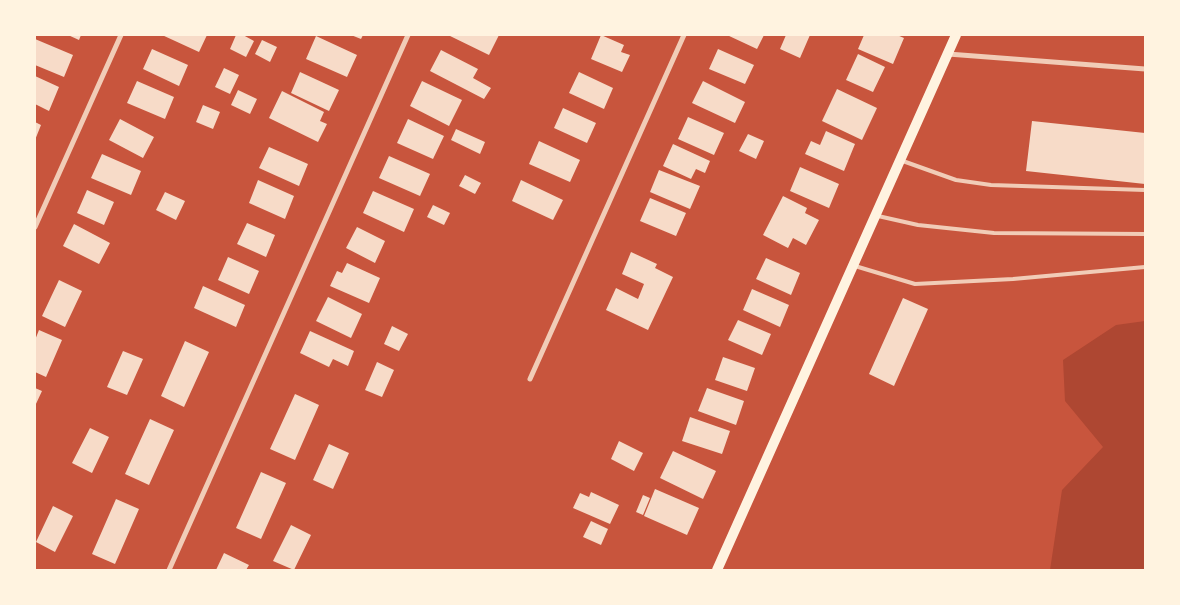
<!DOCTYPE html>
<html>
<head>
<meta charset="utf-8">
<style>
	body { margin:0 }
	#map { position:relative; width:1180px; height:605px; overflow:hidden; background:#c8553d; font-family:Barlow,sans-serif }
	canvas { display:block }
	.frame { position:absolute; inset:0; border:36px solid #fff3e0; pointer-events:none }
</style>
</head>
<body>
<div id="map">
<canvas width="1180" height="605"></canvas>
<div class="frame"></div>
</div>
<script>
const ctx = document.querySelector('canvas').getContext('2d');
ctx.lineJoin = 'round';
function fill(path, color) { ctx.fillStyle = color; ctx.fill(path, 'evenodd'); }
const poly = rows => new Path2D(rows.map(r => 'M' + r).join(''));
function trace(path, color, width, dash) { ctx.strokeStyle = color; ctx.lineWidth = width; ctx.lineCap = dash ? 'butt' : 'round'; ctx.setLineDash(dash || []); ctx.stroke(path); }
fill(poly([
	[1145,321,1145,570,1050,570,1062,490,1103,447,1065,401,1063,360,1116,325]
]), '#ae4732');
fill(poly([
	[68,35,81,35,79,40],
	[162,35,207,35,199,52],
	[236,35,243,35,254,41,246,57,230,49],
	[351,35,363,35,361,39],
	[448,35,499,35,489,55],
	[601,35,624,45,621,52,630,55,622,72,591,59],
	[727,35,764,35,757,49],
	[786,35,810,35,800,58,780,49],
	[864,35,897,35,904,38,893,64,858,49],
	[316,36,357,55,347,77,306,59],
	[35,39,73,55,64,77,35,65],
	[262,40,277,47,270,62,255,54],
	[152,49,188,65,179,86,143,69],
	[718,49,754,65,745,84,709,69],
	[441,50,478,69,473,78,491,88,484,99,430,71],
	[858,54,885,67,873,92,846,80],
	[224,68,239,75,230,94,215,87],
	[300,72,339,90,329,111,291,93],
	[579,72,613,88,604,109,569,93],
	[35,76,59,87,49,111,35,104],
	[137,81,174,97,165,119,127,103],
	[422,81,462,100,449,126,410,106],
	[703,81,745,102,735,123,692,103],
	[837,89,877,108,862,140,822,121],
	[238,90,257,99,250,114,231,105],
	[282,91,324,112,320,121,327,124,318,142,269,118],
	[203,105,220,112,213,129,196,122],
	[563,108,596,123,587,143,554,128],
	[688,117,724,133,714,155,678,139],
	[120,119,154,137,143,158,109,140],
	[408,119,444,136,433,159,397,143],
	[1032,121,1145,133,1145,184,1026,171],
	[35,122,41,125,35,140],
	[456,129,485,142,480,154,451,140],
	[826,131,855,144,844,171,805,154,811,141,820,145],
	[748,134,764,141,756,159,739,151],
	[539,141,580,160,570,182,529,164],
	[673,144,710,161,705,173,696,169,691,179,663,166],
	[269,147,308,164,299,186,259,168],
	[102,154,141,171,131,195,91,178],
	[389,156,430,174,420,196,379,178],
	[800,167,839,184,829,208,790,191],
	[659,170,700,186,690,209,650,192],
	[465,175,481,183,475,194,459,186],
	[258,180,294,196,285,219,249,203],
	[521,180,563,200,553,220,512,201],
	[87,190,114,202,104,225,77,213],
	[373,191,414,209,404,232,363,213],
	[165,192,185,201,176,220,156,210],
	[783,196,807,208,805,213,819,220,806,245,793,238,788,248,763,235],
	[650,198,686,213,676,236,640,221],
	[433,205,450,213,444,225,427,217],
	[247,223,275,235,266,257,237,244],
	[74,224,110,243,99,264,63,246],
	[357,227,385,241,375,263,346,248],
	[631,252,657,264,655,268,673,277,648,330,606,310,616,288,638,299,644,284,622,274],
	[228,257,259,271,249,294,218,280],
	[766,258,800,273,791,295,756,279],
	[347,263,380,278,369,303,330,286,337,271,342,273],
	[59,280,82,291,65,327,42,316],
	[203,286,245,305,236,327,194,308],
	[752,289,789,305,780,327,743,310],
	[328,297,362,314,351,338,316,321],
	[903,298,928,309,894,386,869,374],
	[738,320,771,334,762,355,728,340],
	[392,326,408,334,399,351,384,344],
	[39,330,62,340,46,377,35,372,35,340],
	[310,331,354,351,348,366,333,359,329,367,300,353],
	[185,341,209,352,184,407,161,396],
	[123,351,143,359,127,395,107,387],
	[723,357,755,368,747,391,715,380],
	[377,362,394,370,382,397,365,390],
	[35,388,42,391,35,406],
	[707,388,744,401,736,425,698,411],
	[295,394,319,405,295,460,270,449],
	[690,417,730,431,722,454,682,441],
	[150,419,174,430,149,485,125,474],
	[90,428,109,437,92,473,72,463],
	[619,441,643,453,634,471,611,459],
	[329,444,349,453,333,489,313,480],
	[673,451,716,471,703,499,660,478],
	[261,472,286,483,261,539,236,528],
	[655,489,699,508,687,535,644,516],
	[591,492,619,505,610,524,573,508,580,493,589,497],
	[643,495,650,498,643,515,636,512],
	[116,499,139,509,115,564,92,554],
	[53,506,73,516,55,552,36,542],
	[591,521,608,529,601,545,583,537],
	[291,525,311,535,294,570,273,561],
	[224,553,249,565,246,570,216,570]
]), '#f7dbc8');
trace(poly([
	[900,160,956,180,991,185,1145,190],
	[878,216,918,225,994,233,1145,234],
	[855,266,915,284,1013,279,1145,267]
]), '#f1ccb7', 4);
trace(poly([
	[948,54,1145,69],
	[35,227,121,35],
	[530,379,684,35],
	[169,570,408,35]
]), '#f1ccb7', 5);
trace(poly([
	[717,570,956,35]
]), '#fff3e0', 10);
</script>
</body>
</html>
